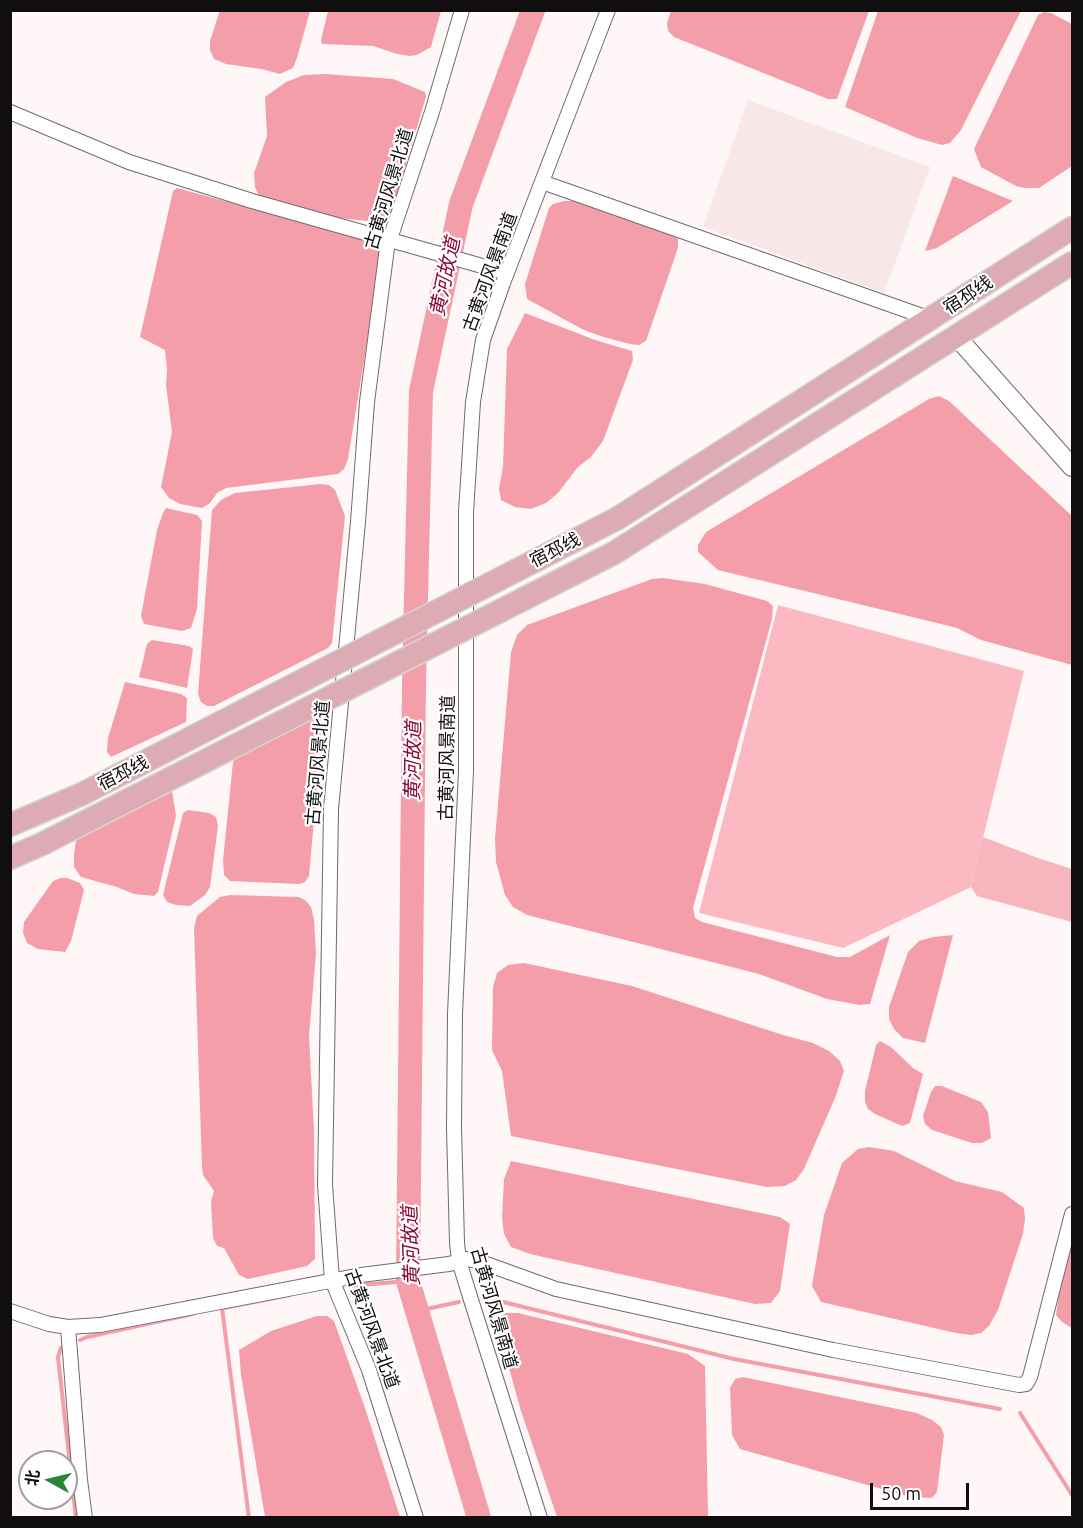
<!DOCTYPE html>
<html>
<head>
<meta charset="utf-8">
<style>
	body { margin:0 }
	#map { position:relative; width:1083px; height:1528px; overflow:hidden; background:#fef6f7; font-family:Ubuntu,"Noto Sans SC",sans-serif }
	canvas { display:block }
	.frame { position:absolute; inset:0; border:12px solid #110e0f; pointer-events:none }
	.north { position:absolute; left:18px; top:1450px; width:60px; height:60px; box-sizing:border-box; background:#fff; border:2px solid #a09f9f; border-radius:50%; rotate:278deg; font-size:16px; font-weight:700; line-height:24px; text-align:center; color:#110e0f }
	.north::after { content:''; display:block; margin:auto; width:21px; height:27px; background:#2a8637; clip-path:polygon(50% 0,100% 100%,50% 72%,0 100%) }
	.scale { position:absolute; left:870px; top:1483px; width:99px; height:27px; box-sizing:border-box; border:3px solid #110e0f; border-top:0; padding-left:8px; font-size:18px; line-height:21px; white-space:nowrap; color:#110e0f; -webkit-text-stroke:4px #fff; paint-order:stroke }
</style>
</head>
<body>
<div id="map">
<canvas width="1083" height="1528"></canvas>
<div class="frame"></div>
<div class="north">北</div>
<div class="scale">50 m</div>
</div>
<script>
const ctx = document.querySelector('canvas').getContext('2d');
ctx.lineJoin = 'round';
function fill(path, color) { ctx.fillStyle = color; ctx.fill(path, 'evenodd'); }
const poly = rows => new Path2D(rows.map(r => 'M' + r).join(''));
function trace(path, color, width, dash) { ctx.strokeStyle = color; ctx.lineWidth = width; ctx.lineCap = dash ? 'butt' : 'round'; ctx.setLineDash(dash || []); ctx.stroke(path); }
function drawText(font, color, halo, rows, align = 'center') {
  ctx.font = font + ' Ubuntu,"Noto Sans SC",sans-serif'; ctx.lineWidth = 4.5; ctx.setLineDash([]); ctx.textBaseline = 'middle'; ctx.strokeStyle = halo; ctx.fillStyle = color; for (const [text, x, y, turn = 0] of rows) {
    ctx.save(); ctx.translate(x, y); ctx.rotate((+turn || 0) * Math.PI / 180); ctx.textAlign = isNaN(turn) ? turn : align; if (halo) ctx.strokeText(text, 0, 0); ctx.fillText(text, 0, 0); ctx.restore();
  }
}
fill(poly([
	[748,100,930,167,884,293,703,227]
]), '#f7e7e9');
fill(poly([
	[778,605,1024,671,971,887,843,948,699,913]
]), '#fbbac2');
fill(poly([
	[983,837,1035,857,1072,869,1072,922,977,896,971,887]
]), '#f7b5bd');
fill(poly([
	[220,10,310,11,297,58,293,68,280,74,261,69,226,64,214,59,210,50,210,41],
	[328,11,328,10,441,11,431,47,417,55,410,56,397,54,373,46,322,44,321,40],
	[671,11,671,10,869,11,837,99,828,99,674,37,668,31,667,23],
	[878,11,1021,11,961,130,950,143,942,145,917,138,845,107],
	[1044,12,1051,13,1072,24,1072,166,1039,188,1025,188,1016,186,981,167,974,149,1038,15],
	[325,74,393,79,425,92,426,97,394,204,385,220,377,222,329,217,267,199,258,194,255,187,254,173,267,136,265,97,286,82,304,75],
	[953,176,1013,201,937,248,925,251],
	[177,188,370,241,378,244,382,250,348,459,344,469,338,474,226,488,217,493,210,503,202,508,180,504,169,498,161,487,172,432,166,385,167,369,165,350,140,337,173,191],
	[564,201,578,201,674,234,678,239,678,248,646,341,639,345,630,344,600,336,582,329,527,299,525,284,549,208,553,204],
	[525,313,595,340,632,351,633,360,603,441,591,457,578,467,558,493,546,503,531,509,515,507,501,500,499,489,503,467,507,349],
	[939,396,949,401,1072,516,1072,665,981,640,957,628,937,623,718,570,698,552,698,545,706,532,929,399],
	[321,484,329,485,335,490,345,516,332,643,328,648,214,706,207,706,201,702,198,694,212,510,221,500,235,493],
	[166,508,197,515,202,521,197,609,191,628,182,631,144,624,141,616,157,530,163,513],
	[663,578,705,584,767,601,773,606,772,619,693,908,695,918,702,922,837,957,850,957,890,935,870,1004,860,1005,827,999,759,974,527,915,513,907,505,895,496,862,495,839,511,652,517,635,527,625,652,579],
	[152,640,189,646,193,649,187,688,139,677,147,644],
	[125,682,181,694,187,698,186,722,111,757,107,752,108,738],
	[321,717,320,752,309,876,305,882,299,884,230,881,224,875,223,860,233,762,238,756,313,718],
	[172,790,176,816,158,892,154,896,134,894,117,887,81,877,74,867,74,854,76,841,83,831],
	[188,810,209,813,216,817,218,826,210,887,205,895,190,906,176,905,167,902,163,895,183,813],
	[61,878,67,878,80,883,84,890,71,941,65,952,38,949,27,943,23,933,24,922,53,881],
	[230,895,299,897,306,901,311,907,314,920,316,953,309,1036,314,1131,315,1259,307,1266,248,1279,239,1275,224,1248,217,1246,213,1238,211,1201,214,1191,203,1175,202,1167,194,928,197,916,220,897],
	[953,935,925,1043,903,1038,894,1029,889,1019,889,1007,908,952,919,941,933,937],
	[524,963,632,986,783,1035,813,1043,829,1051,840,1061,844,1071,835,1098,804,1169,796,1180,785,1186,767,1187,511,1136,502,1071,492,1050,493,987,497,973,508,965],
	[880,1041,891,1047,913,1068,923,1074,910,1123,902,1126,875,1114,868,1109,865,1102,865,1091,876,1045],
	[935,1086,942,1086,981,1102,988,1112,991,1138,982,1143,972,1143,932,1130,925,1124,923,1116,931,1092],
	[869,1147,894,1151,955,1181,1002,1192,1024,1208,1025,1219,1023,1234,998,1310,989,1326,981,1333,971,1335,956,1333,821,1302,812,1286,824,1215,842,1163,858,1149],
	[511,1161,780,1217,790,1224,780,1291,771,1303,755,1304,530,1254,511,1247,504,1234,502,1218,504,1179],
	[1072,1241,1072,1328,1062,1322,1056,1315,1060,1288],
	[505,1313,518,1313,688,1354,705,1366,708,1517,557,1517,521,1411,500,1336,499,1320],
	[317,1316,327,1316,334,1321,365,1408,400,1517,265,1517,241,1375,239,1350,271,1331],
	[743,1377,917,1413,932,1420,941,1427,944,1435,937,1492,932,1498,910,1497,740,1449,732,1435,730,1388,735,1379]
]), '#f49eaa');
trace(poly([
	[348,1286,408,1281],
	[483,1297,734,1359,1000,1409],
	[222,1308,249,1518],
	[224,1308,290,1295],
	[417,1311,459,1302],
	[80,1340,87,1337,193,1314],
	[61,1348,58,1357,76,1518],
	[1020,1413,1072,1495]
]), '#f49eaa', 4);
trace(poly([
	[479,1518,408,1281,414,681,421,391,461,204,533,10]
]), '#f49eaa', 24);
const minor = poly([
	[10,112,129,162,252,201,507,273],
	[542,182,931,319],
	[10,1311,49,1324,68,1327,100,1325,361,1275,449,1264,467,1259,481,1262,556,1289,833,1350,1019,1385,1026,1384,1030,1377,1072,1214],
	[68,1327,80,1480,85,1518],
	[416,1518,369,1370,332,1280,325,1185,331,809,358,522,367,402,387,248,432,112,462,10],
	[540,1518,472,1303,459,1261,457,1243,454,1128,455,1014,466,771,466,512,473,402,483,340,503,283,608,10]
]);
const tertiary = poly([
	[956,336,1072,467]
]);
const primary = poly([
	[618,518,1072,228],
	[614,553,1072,263],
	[10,825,82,794],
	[10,858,42,844]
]);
trace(minor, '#716a6b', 16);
trace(tertiary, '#716a6b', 20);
trace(primary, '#d4d4d4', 25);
trace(minor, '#fff', 14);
trace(tertiary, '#fff', 18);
trace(primary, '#ddabb3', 22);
const primaryBridge = poly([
	[82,794,618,518],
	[42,844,614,553]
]);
trace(primaryBridge, '#d4d4d4', 25, []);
trace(primaryBridge, '#ddabb3', 22);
drawText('18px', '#110e0f', '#fff', [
	["古黄河风景北道",389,189,-73],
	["古黄河风景南道",490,272,-70],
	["宿邳线",968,295,-33],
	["宿邳线",555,550,-27],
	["古黄河风景南道",447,758,-89],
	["古黄河风景北道",318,763,-85],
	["宿邳线",123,773,-27],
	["古黄河风景南道",494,1308,74],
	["古黄河风景北道",372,1329,70]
]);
drawText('italic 20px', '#8c0936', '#fff', [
	["黄河故道",445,277,-78],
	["黄河故道",413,761,-89],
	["黄河故道",411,1246,-92]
]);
</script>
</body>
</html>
